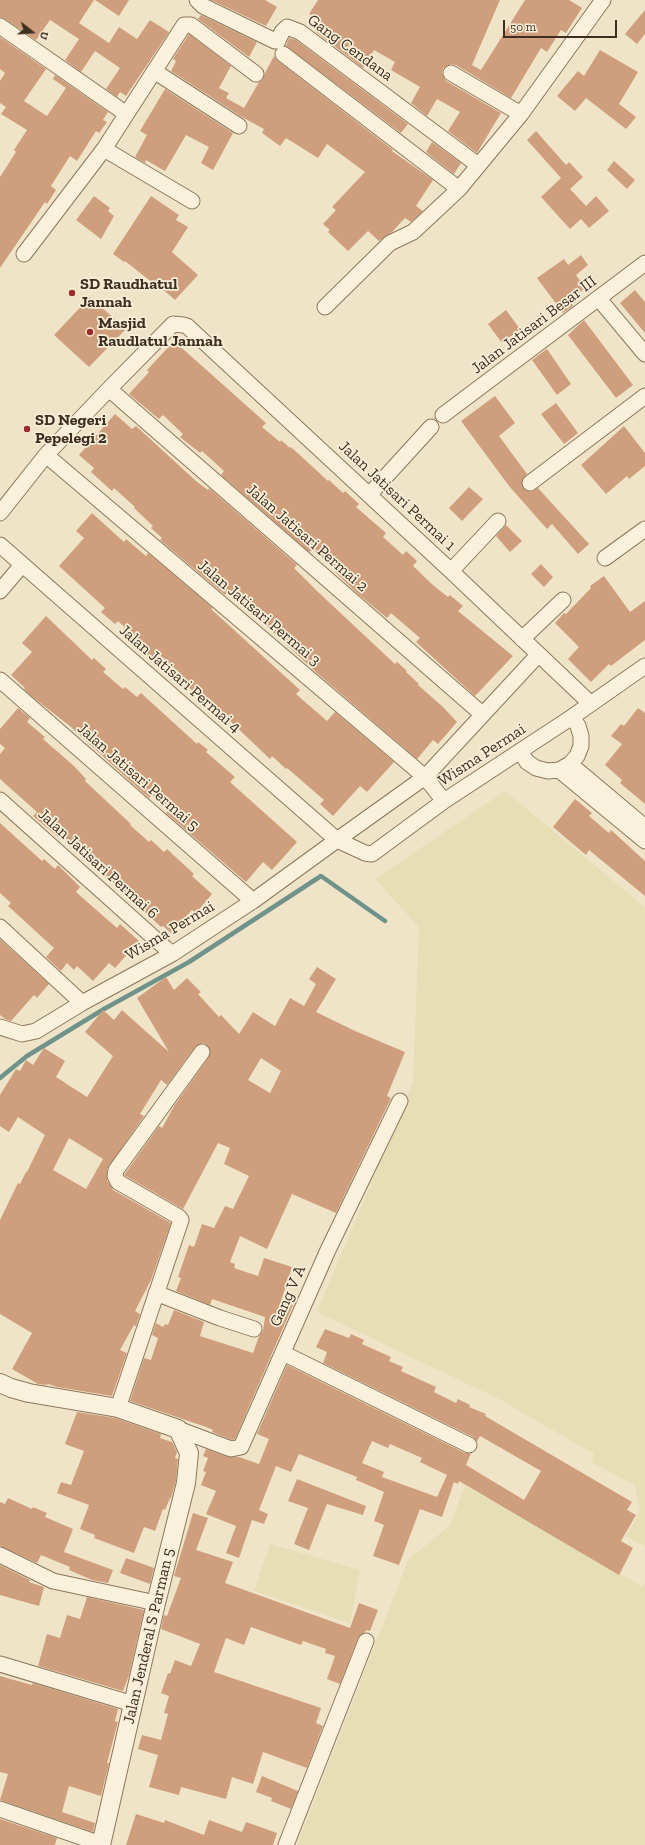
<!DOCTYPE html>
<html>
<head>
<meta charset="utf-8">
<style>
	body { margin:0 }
	#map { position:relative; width:645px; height:1845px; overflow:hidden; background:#f0e4c8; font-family:"Zilla Slab",serif }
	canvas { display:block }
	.north { position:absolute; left:12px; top:12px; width:40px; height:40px; -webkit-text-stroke:3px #f7eed8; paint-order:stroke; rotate:107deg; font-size:11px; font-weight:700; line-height:16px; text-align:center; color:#3d2e20 }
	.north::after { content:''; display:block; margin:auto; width:14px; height:18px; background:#3d2e20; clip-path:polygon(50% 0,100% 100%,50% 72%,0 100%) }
	.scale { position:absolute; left:503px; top:20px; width:114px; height:18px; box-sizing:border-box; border:2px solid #3d2e20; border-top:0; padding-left:5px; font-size:12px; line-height:14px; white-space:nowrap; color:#3d2e20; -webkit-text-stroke:3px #f7eed8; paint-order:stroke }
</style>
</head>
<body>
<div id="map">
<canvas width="645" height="1845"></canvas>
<div class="north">U</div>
<div class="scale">50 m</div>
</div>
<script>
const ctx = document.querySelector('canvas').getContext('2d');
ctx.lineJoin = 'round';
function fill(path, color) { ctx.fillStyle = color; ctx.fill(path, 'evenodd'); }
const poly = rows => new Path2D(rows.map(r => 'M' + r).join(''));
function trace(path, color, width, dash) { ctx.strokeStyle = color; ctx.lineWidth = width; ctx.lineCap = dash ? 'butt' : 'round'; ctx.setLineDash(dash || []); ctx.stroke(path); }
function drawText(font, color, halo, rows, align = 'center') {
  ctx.font = font + ' "Zilla Slab",serif'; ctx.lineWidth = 3.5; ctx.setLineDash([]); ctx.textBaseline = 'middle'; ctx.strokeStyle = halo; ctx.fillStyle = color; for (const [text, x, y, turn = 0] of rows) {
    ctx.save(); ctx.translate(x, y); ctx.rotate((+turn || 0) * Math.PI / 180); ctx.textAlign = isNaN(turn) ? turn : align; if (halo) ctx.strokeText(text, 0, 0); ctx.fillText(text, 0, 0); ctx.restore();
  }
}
fill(poly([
	[505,791,645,907,645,1546,626,1536,640,1511,635,1485,591,1462,594,1454,501,1400,317,1312,413,1083,419,927,375,879],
	[465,1486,643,1587,645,1583,645,1845,297,1845,408,1560,449,1526],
	[270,1544,360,1570,350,1623,254,1591]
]), '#e6deb5');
trace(poly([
	[0,1078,27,1056,104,1009,189,962,321,876,385,921]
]), '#6f938a', 4.5);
fill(poly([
	[0,0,94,0,79,23,109,43,119,27,137,39,150,20,169,32,126,96,120,92,117,97,106,89,120,68,95,51,81,72,65,60,79,39,50,20,36,40,5,19,0,17],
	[95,0,129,0,119,16],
	[211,0,265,0,277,7,266,26],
	[318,0,500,0,472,65,481,70,525,0,569,0,582,8,566,33,561,30,547,52,541,48,511,98,456,65,451,64,443,68,442,73,446,81,501,113,477,153,448,131,460,112,437,99,427,116,411,103,420,87,391,70,395,62,374,50,363,68,316,32,322,22,309,14],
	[645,10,645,34,637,44,625,34],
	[201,15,257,42,249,57,198,19],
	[189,34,231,66,219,88,229,93,226,98,244,108,259,82,263,79,265,73,274,56,278,61,393,150,392,151,433,180,416,206,423,211,411,222,405,218,392,232,379,241,368,231,348,251,328,232,330,230,323,224,336,210,332,207,365,172,327,144,318,158,286,138,280,146,262,133,264,129,242,117,171,71,176,61,173,59],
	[0,37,46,69,24,101,47,116,66,88,53,79,55,75,108,112,103,120,107,122,99,133,96,131,77,161,70,156,51,186,56,190,47,204,45,202,0,268,0,177,16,152,14,150,27,130,1,114,6,107,0,103,0,81,5,73,0,69],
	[289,38,296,40,408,124,401,133,286,46],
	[600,50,638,72,619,104,636,117,626,129,586,98,575,111,557,96,578,71,584,76],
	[165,89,233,133,213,170,201,163,209,147,186,135,165,171,146,160,145,163,135,157,147,135,140,131],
	[536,131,566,165,569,162,583,177,570,189,586,206,596,196,609,211,589,228,581,219,570,229,541,197,561,178,527,140],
	[432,142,461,163,454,174,426,152],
	[614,161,635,180,627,189,607,170],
	[94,196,110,208,108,211,114,216,101,239,76,220],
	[151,196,179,215,176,220,188,227,172,252,198,275,175,300,159,286,158,287,125,261,124,262,113,254],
	[581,255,588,265,576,275,585,288,570,300,573,306,563,313,537,278,564,259,568,265],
	[635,290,645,302,645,333,620,303],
	[90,297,126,329,89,367,54,335],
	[506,310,520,329,502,343,488,324],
	[584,320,633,385,616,398,568,335],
	[174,341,266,423,262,427,280,442,281,440,290,448,291,447,328,481,329,480,343,493,345,491,359,504,356,507,386,533,383,537,403,555,406,551,417,561,413,566,434,586,448,597,450,595,463,606,458,611,513,656,475,696,416,642,420,638,391,613,387,618,358,594,335,572,337,570,313,550,309,552,221,475,224,471,202,451,200,453,180,437,183,434,163,415,159,419,129,394,149,372,147,370],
	[547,349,571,384,557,395,532,360],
	[495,396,515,423,499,436,527,474,522,480,523,488,531,492,538,488,589,544,578,554,552,524,547,529,509,486,461,421],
	[556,403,578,433,564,444,541,414],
	[115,414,132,429,136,426,196,481,208,490,209,488,297,565,294,568,317,591,395,664,397,662,407,671,406,672,419,684,418,685,443,707,457,722,438,744,433,740,417,759,318,674,240,601,228,591,225,595,160,540,162,538,151,528,153,526,134,508,135,507,114,488,112,491,91,472,94,468,79,455],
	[624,426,645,453,645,466,629,479,627,476,606,494,581,465],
	[469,487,483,499,462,521,449,508],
	[92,513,124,542,126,539,146,556,148,553,213,608,211,609,300,690,296,694,327,721,335,712,394,762,367,792,360,786,333,816,320,804,324,800,287,768,286,769,272,756,270,759,229,720,204,702,177,676,180,673,161,656,155,663,144,653,146,651,133,639,135,637,118,621,115,624,101,612,105,608,59,566,84,538,76,531],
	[506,525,522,541,510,552,496,536],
	[541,564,553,577,544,587,531,574],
	[604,576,630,612,645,601,645,640,611,666,609,664,591,682,568,659,579,647,555,623,564,613,566,614,591,588,590,586],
	[46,616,92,660,94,658,106,669,103,672,123,689,125,687,137,697,141,693,197,744,198,742,208,750,206,752,235,777,230,782,297,842,272,870,263,862,246,882,166,813,169,810,152,795,149,798,130,781,71,727,30,695,24,689,25,688,11,675,32,652,22,643],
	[18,708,30,718,27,722,45,737,43,739,74,766,86,779,85,781,131,824,130,825,149,842,151,840,164,852,167,849,194,874,192,876,212,894,196,913,192,910,171,933,163,926,161,927,61,834,58,837,33,816,37,812,0,779,0,754,5,748,0,744,0,729],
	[638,708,645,713,645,804,620,783,622,780,605,765,622,744,611,736,621,724,624,726],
	[575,799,592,813,589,816,609,833,611,830,645,861,645,896,589,850,586,855,553,827],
	[0,823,42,861,44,859,55,869,58,865,80,887,76,892,117,928,120,924,139,941,115,968,109,963,93,981,77,966,74,970,67,963,61,971,46,957,54,948,8,906,11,903,0,893],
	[0,939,49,984,37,998,34,995,11,1021,5,1019,0,1015],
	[317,967,336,979,316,1012,355,1031,405,1052,387,1096,391,1098,336,1213,292,1194,267,1249,240,1236,230,1262,235,1264,234,1268,258,1276,264,1258,292,1267,281,1301,293,1305,235,1439,232,1440,212,1432,213,1430,206,1427,130,1401,144,1358,151,1360,158,1338,152,1335,156,1323,163,1327,165,1324,168,1325,174,1310,204,1322,200,1336,253,1353,259,1336,263,1331,265,1317,212,1299,210,1305,176,1291,181,1278,178,1277,189,1245,194,1247,202,1224,214,1228,225,1206,233,1209,249,1176,224,1164,230,1148,218,1143,183,1209,124,1175,159,1126,162,1128,174,1106,209,1057,210,1049,203,1043,195,1047,167,1085,161,1080,140,1114,144,1116,107,1169,107,1180,113,1190,171,1223,151,1280,135,1311,140,1314,136,1326,134,1325,120,1350,127,1353,112,1396,57,1387,48,1384,47,1385,38,1384,12,1369,32,1333,0,1314,0,1220,18,1183,20,1184,26,1172,27,1172,45,1135,18,1117,9,1132,0,1126,0,1095,16,1069,20,1071,26,1060,33,1065,44,1048,65,1061,56,1077,87,1097,113,1056,85,1032,103,1010,114,1020,122,1010,169,1052,137,998,166,977,174,990,187,978,201,992,198,994,219,1017,221,1015,239,1034,253,1012,275,1026,290,998,304,1006,316,984,309,979],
	[261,1058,281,1071,270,1093,248,1080],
	[69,1138,103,1159,86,1189,53,1170],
	[325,1329,349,1338,351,1334,364,1340,362,1344,391,1357,389,1361,403,1367,401,1371,436,1387,434,1392,456,1403,458,1399,470,1405,469,1407,486,1414,485,1416,632,1502,627,1510,636,1515,621,1541,633,1548,619,1575,459,1481,458,1484,454,1482,442,1517,420,1509,399,1565,373,1556,384,1525,374,1521,384,1492,356,1480,357,1477,299,1454,291,1472,276,1466,259,1510,268,1514,264,1524,252,1520,239,1558,226,1553,236,1526,206,1514,216,1491,201,1485,206,1472,203,1471,208,1458,203,1456,206,1449,228,1457,239,1457,259,1464,269,1439,257,1434,287,1365,465,1453,471,1453,466,1465,524,1500,541,1471,480,1436,477,1441,473,1437,323,1363,327,1352,316,1347],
	[372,1441,388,1448,390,1444,422,1458,420,1462,447,1475,437,1497,382,1477,384,1472,362,1463],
	[77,1412,115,1418,161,1434,160,1438,172,1442,177,1452,175,1458,178,1459,176,1481,171,1498,170,1498,165,1510,163,1509,155,1531,144,1527,134,1553,94,1538,95,1535,80,1529,89,1505,57,1493,61,1482,71,1485,84,1451,65,1444],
	[297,1479,366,1506,363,1515,327,1504,309,1550,294,1544,308,1508,288,1501],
	[8,1498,32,1509,33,1507,47,1513,45,1517,73,1529,64,1552,113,1570,108,1583,92,1580,69,1570,70,1567,41,1555,37,1563,0,1546,0,1502,5,1504],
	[193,1513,208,1518,196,1550,233,1562,225,1583,350,1628,359,1603,378,1610,370,1631,367,1630,358,1638,340,1684,327,1679,335,1656,325,1653,326,1649,303,1641,301,1645,251,1627,244,1645,226,1638,214,1672,321,1708,316,1723,323,1726,307,1768,263,1752,253,1784,232,1777,226,1799,181,1787,179,1795,149,1787,158,1755,138,1749,142,1735,161,1740,168,1714,164,1713,169,1696,161,1693,168,1673,170,1674,175,1660,191,1666,200,1644,161,1629,164,1615,167,1616,181,1578,174,1576],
	[126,1558,154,1568,150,1584,120,1573],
	[0,1565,30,1580,29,1582,44,1587,39,1606,0,1595],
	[87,1597,144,1610,129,1675,123,1691,38,1666,47,1634,60,1638,67,1615,80,1619],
	[0,1676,32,1685,33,1683,118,1709,115,1721,118,1722,107,1763,109,1763,101,1796,69,1786,62,1812,95,1823,93,1832,0,1800,8,1774,0,1772],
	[262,1776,298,1791,291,1809,271,1801,272,1798,256,1792],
	[136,1814,164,1823,165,1820,204,1835,209,1820,242,1832,246,1822,277,1833,273,1845,126,1845],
	[0,1819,57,1838,55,1845,0,1845]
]), '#cf9f7d');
const minor = poly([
	[197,0,203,6,275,41,278,41,282,32,287,27,300,32,478,165],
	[0,26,125,113],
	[283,54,459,189],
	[154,71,239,126],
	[451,73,521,114],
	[104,149,192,201],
	[24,254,104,149,184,25,191,25,256,74],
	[599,299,645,354],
	[325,307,390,243,413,232,459,189,521,114,603,0],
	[109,389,482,714],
	[443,415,645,263],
	[46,455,425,777,444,801],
	[530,483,645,396],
	[369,495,431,427],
	[0,513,46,455,109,389,173,324,183,325,187,326,451,571,591,704],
	[0,545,337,840,425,777,538,655],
	[605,558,645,529],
	[451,571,498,521],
	[0,591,22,565],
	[522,639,563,600],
	[0,680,253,901],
	[520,751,527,762,536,768,548,771,559,770,570,764,577,756,581,746,581,736,578,726,572,717],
	[570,764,645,827],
	[559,770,645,841],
	[0,800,172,954],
	[0,927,82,1003],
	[0,1027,22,1034,36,1031,82,1003,172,954,253,901,337,840,365,853,372,854,444,801,572,717,645,666],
	[156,1293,220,1318,254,1329],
	[283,1353,469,1445],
	[118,1408,181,1220,179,1217,118,1182,115,1176,116,1170,202,1052],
	[178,1429,231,1449,241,1447,328,1250,400,1101],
	[0,1555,53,1581,156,1603],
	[0,1664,133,1704],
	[0,1809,101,1844],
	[286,1845,366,1641]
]);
const tertiary = poly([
	[0,1383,11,1388,29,1393,118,1408,178,1429,189,1453,186,1483,156,1603,101,1845]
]);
trace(minor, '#8d765c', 17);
trace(tertiary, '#8d765c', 20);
trace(minor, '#faf1dc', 15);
trace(tertiary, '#faf1dc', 18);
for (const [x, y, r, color] of [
	[72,293,4,"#9e2a2b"],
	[90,332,4,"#9e2a2b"],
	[27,429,4,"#9e2a2b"]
]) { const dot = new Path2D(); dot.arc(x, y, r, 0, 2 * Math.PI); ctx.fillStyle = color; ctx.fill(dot); trace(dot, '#f7eed8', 1.5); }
drawText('16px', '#3d2e20', '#f7eed8', [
	["Gang Cendana",350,48,36],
	["Jalan Jatisari Besar III",534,325,-37],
	["Jalan Jatisari Permai 1",397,496,43],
	["Jalan Jatisari Permai 2",307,538,41],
	["Jalan Jatisari Permai 3",259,613,40],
	["Jalan Jatisari Permai 4",180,679,41],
	["Wisma Permai",482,755,-33],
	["Jalan Jatisari Permai 5",138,777,41],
	["Jalan Jatisari Permai 6",98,864,42],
	["Wisma Permai",170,931,-31],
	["Gang V A",288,1296,-66],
	["Jalan Jenderal S Parman 5",149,1636,-77]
]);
drawText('bold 16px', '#3d2e20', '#f7eed8', [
	["SD Raudhatul",80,284],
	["Jannah",80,302],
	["Masjid",98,323],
	["Raudlatul Jannah",98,341],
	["SD Negeri",35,420],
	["Pepelegi 2",35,438]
], 'left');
</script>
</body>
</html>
